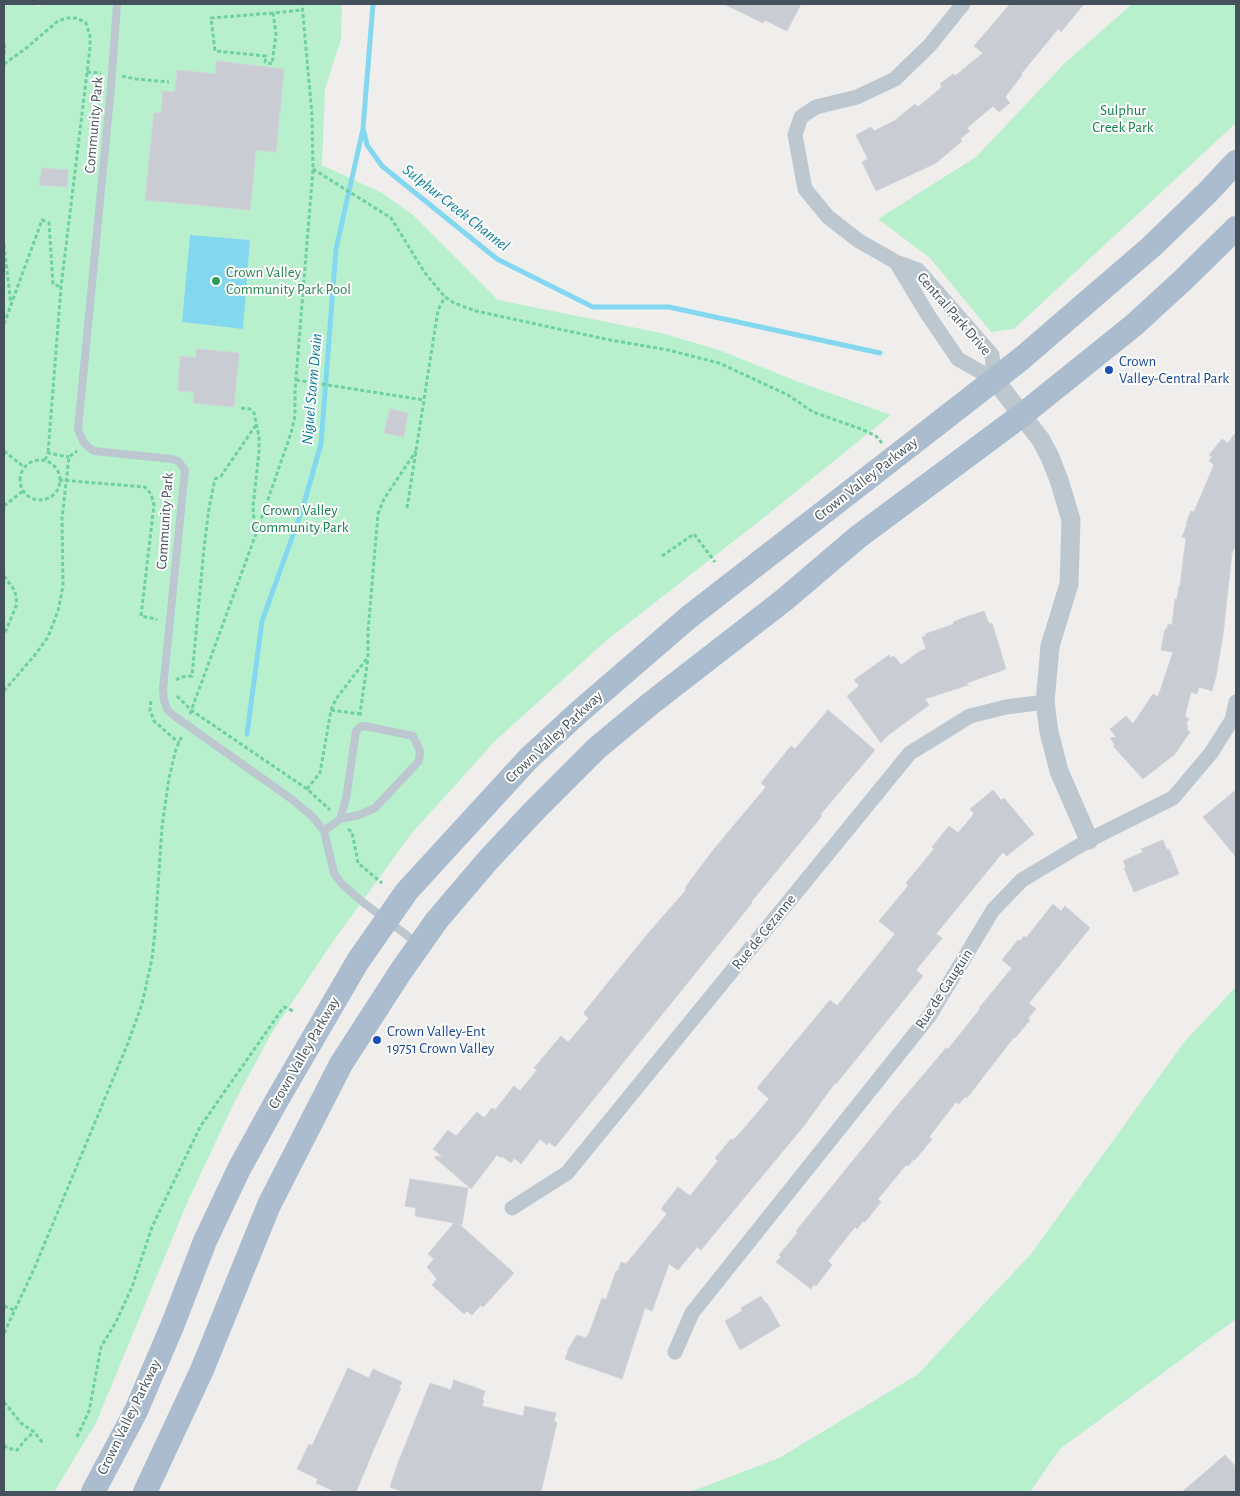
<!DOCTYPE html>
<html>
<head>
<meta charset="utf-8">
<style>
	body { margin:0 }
	#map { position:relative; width:1240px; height:1496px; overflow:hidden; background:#f0eded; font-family:"Alegreya Sans",sans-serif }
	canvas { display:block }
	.frame { position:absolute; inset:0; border:5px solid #44505b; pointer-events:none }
</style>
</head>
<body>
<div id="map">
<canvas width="1240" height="1496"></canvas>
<div class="frame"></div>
</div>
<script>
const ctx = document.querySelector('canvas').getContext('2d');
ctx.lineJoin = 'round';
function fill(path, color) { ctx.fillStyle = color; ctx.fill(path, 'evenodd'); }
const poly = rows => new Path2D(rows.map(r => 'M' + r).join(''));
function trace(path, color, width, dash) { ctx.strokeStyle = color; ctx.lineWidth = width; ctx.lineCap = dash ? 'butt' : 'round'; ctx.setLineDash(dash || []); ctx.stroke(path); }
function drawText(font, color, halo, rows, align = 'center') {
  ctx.font = font + ' "Alegreya Sans",sans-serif'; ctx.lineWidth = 4; ctx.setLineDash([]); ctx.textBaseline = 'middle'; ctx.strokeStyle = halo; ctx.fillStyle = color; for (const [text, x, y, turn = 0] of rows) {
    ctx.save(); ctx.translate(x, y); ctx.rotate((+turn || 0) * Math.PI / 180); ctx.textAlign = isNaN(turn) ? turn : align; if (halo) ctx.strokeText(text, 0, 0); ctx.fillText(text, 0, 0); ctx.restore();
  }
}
fill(poly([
	[4,4,28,4,39,6,46,4,342,4,341,39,325,89,322,165,382,193,413,215,498,300,661,333,719,350,799,382,891,415,762,519,607,640,496,740,411,834,332,943,271,1034,234,1103,187,1203,96,1423,54,1492,4,1492],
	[1132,4,1236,4,1236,123,1014,329,991,332,930,258,878,219,976,157,1065,63],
	[1236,987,1236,1319,1060,1449,1030,1492,690,1492,779,1458,917,1375,1031,1254,1185,1041]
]), '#b8f0ce');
fill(poly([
	[190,235,250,240,243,329,182,322]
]), '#83d8f0');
trace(poly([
	[373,4,363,128,367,145,382,166,497,259,593,307,669,307,880,353],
	[247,734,262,621,302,510,321,444,336,249,363,129]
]), '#83d8f0', 5);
const building = poly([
	[724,4,801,4,787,31,765,20,763,23,724,4],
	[1010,4,1084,4,1061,32,1058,29,1021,74,1022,75,1005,97,1010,103,999,112,993,106,967,128,970,131,960,139,962,141,936,163,876,191,862,162,868,159,856,135,871,127,874,131,894,121,915,104,918,107,942,87,940,84,953,74,955,76,983,53,974,46,1010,4],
	[217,61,284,69,276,152,256,150,250,210,145,200,154,113,161,113,163,91,175,92,177,70,215,74,217,61],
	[42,168,68,170,67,187,39,185,42,168],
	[196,349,239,353,234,407,193,403,194,392,178,391,180,356,196,358,196,349],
	[390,409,408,413,404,437,384,433,390,409],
	[1236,432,1236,544,1232,553,1223,635,1216,676,1212,691,1199,687,1197,694,1191,692,1185,716,1189,719,1186,724,1188,726,1187,730,1190,732,1175,754,1143,779,1113,746,1115,745,1110,738,1116,737,1110,729,1126,716,1133,724,1153,694,1158,697,1173,652,1161,650,1165,629,1167,629,1168,624,1172,625,1175,599,1177,599,1179,586,1180,586,1186,538,1182,537,1187,525,1186,524,1191,511,1194,512,1214,465,1209,461,1212,457,1209,455,1222,439,1228,443,1236,432],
	[984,611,989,624,992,623,1006,669,967,683,968,685,925,699,929,705,887,736,881,743,847,696,859,686,854,680,889,655,891,658,894,656,901,665,920,651,926,649,922,637,926,636,925,634,954,624,953,622,963,618,984,611],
	[828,710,875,750,820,815,822,816,751,902,752,903,555,1147,549,1142,547,1145,540,1139,521,1164,514,1158,511,1163,502,1156,501,1158,497,1155,471,1189,434,1157,442,1156,433,1149,448,1130,456,1136,477,1112,484,1118,492,1108,495,1110,514,1086,520,1091,537,1070,534,1068,561,1036,568,1042,571,1039,589,1018,584,1014,585,1011,645,937,686,890,685,889,687,885,714,849,766,787,761,783,791,746,795,749,828,710],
	[993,790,1001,800,1004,798,1034,834,1007,856,1003,852,936,934,942,938,916,970,923,976,836,1084,835,1083,803,1127,710,1239,701,1250,697,1247,678,1270,669,1264,652,1311,645,1308,622,1379,565,1359,569,1348,577,1335,586,1338,587,1336,588,1336,602,1298,606,1300,616,1271,618,1271,621,1262,626,1264,667,1214,661,1209,678,1187,690,1196,718,1161,715,1158,731,1139,733,1140,740,1133,769,1099,757,1088,830,1000,837,1006,895,934,879,921,908,886,906,883,934,849,932,847,949,826,958,833,974,814,970,809,993,790],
	[1236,790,1236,857,1203,817,1236,790],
	[1163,840,1167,850,1169,849,1179,874,1134,892,1124,868,1126,867,1123,861,1143,852,1141,849,1163,840],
	[1053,904,1061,911,1065,906,1090,928,1029,1003,1036,1009,1028,1018,1030,1020,1015,1038,1014,1037,967,1098,965,1097,959,1104,956,1102,929,1137,932,1139,915,1160,914,1159,908,1166,906,1165,878,1199,881,1202,865,1222,863,1221,857,1229,855,1227,828,1261,832,1265,816,1286,814,1284,811,1289,776,1262,781,1257,779,1255,798,1232,796,1231,897,1106,946,1048,948,1049,980,1009,979,1008,1012,968,1002,960,1018,940,1020,941,1024,936,1026,938,1053,904],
	[410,1179,468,1188,462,1225,459,1224,514,1273,486,1304,483,1307,481,1305,472,1315,467,1311,464,1314,432,1285,437,1279,427,1267,434,1259,428,1254,454,1223,415,1216,416,1208,405,1206,410,1179],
	[761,1296,766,1304,767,1303,780,1326,740,1350,725,1321,742,1311,741,1308,761,1296],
	[348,1368,369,1378,373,1369,402,1382,399,1388,401,1388,373,1451,356,1492,336,1492,316,1483,318,1479,297,1469,309,1444,312,1446,348,1368],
	[454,1380,485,1391,482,1400,484,1400,482,1406,523,1416,525,1406,556,1413,554,1422,557,1422,541,1492,404,1492,390,1487,398,1463,430,1383,451,1390,454,1380],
	[1225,1455,1236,1467,1236,1492,1182,1492,1225,1455]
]);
fill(building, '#c9ccd2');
trace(building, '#d1d3d9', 1);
trace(poly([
	[273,13,211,18,215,51,266,56,265,62,272,64,276,34,273,13,303,10],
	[4,44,5,49,4,54],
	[4,64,25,49,58,21,67,18,77,18,86,23,90,36,90,48,61,287,48,453],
	[87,72,101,73],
	[122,76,136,79,169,82],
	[313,169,391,218,425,273,445,297,454,303,476,311,605,339,668,350,719,363,788,395,813,412,861,429,876,436,882,443],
	[4,245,11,305],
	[4,324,42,220,49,223,53,284,61,287],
	[296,380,424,400],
	[241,408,250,409,254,413,259,437,259,451,253,507,254,523,257,530],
	[4,451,24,467],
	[45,460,48,453,69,457],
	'20 480a20 20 0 1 1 40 0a20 20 0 1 1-40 0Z',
	[59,480,145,487,151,494,154,505,141,616,156,619,157,620],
	[4,506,23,491],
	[407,508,438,310,445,297],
	[662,556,694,534,715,562],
	[4,576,15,591,17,604,4,635],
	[176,680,181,677,192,676,204,548,209,508,215,479,221,476,256,425],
	[4,691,34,656,48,637,58,611,63,586,62,518,69,457,77,451],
	[177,696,191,710,307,789,330,810],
	[151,701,150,710,154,721,179,743],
	[331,710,360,714],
	[190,714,257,531,291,433,295,416,295,391,313,169,312,115,302,4],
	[362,714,360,714,368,658],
	[307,789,320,773,331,710,336,699,368,657,368,631,378,514,384,499,416,451],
	[348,829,352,832,358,863,382,883],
	[4,1306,14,1310],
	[4,1333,34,1269,128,1043,142,1004,152,959,155,931,162,827,169,778,176,749,182,736],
	[4,1402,21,1423,34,1432,43,1443],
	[77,1437,89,1411,101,1347,116,1322,132,1287,152,1227,200,1127,283,1008,285,1007,295,1012],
	[4,1445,7,1448,17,1450,27,1438,34,1432]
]), '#6fd0a1', 3, [4, 2.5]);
trace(poly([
	[117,4,111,87,78,429,83,441,88,447,94,451,172,459,178,461,185,470,163,689,164,700,167,709,173,715,290,798,312,816,324,831,334,873,341,883,360,900,417,943],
	[324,831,340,819,359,815,375,808,419,761,420,751,413,736,365,726,360,727,356,731,346,799,340,819]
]), '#bcc7d0', 8);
trace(poly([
	[963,4,930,45,895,79,857,97,816,107,801,117,795,135,805,189,828,217,859,241,896,262,918,270,992,355,995,380],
	[896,262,928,315,958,359,995,380],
	[512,1208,567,1173,910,753,970,716,1006,707,1045,702],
	[675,1352,692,1313,930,1015,993,910,1022,880,1089,840,1173,798,1211,753,1232,720,1236,702]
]), '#bcc7d0', 15);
trace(poly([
	[995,380,1041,440,1050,457,1059,480,1071,520,1069,584,1050,646,1045,702,1049,732,1059,771,1089,840]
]), '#bcc7d0', 19);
trace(poly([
	[93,1492,136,1411,173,1324,205,1241,239,1169,277,1100,358,961,407,891,529,758,579,712,689,617,1021,359,1151,247,1208,192,1236,162],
	[145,1492,202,1370,269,1205,341,1064,401,971,437,920,489,859,534,811,597,748,650,704,784,600,858,537,1022,415,1134,325,1182,281,1236,228]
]), '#abbcce', 24);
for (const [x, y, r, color] of [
	[216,281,5,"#2e9e5b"],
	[1109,370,5,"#1a4fb4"],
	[377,1040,5,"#1a4fb4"]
]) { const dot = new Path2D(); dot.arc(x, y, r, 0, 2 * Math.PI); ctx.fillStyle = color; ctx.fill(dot); trace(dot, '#fff', 2); }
drawText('15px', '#127f4a', '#fff', [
	["Sulphur",1123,110],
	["Creek Park",1123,127],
	["Crown Valley",300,510],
	["Community Park",300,527]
]);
drawText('15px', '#44505b', '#fff', [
	["Community Park",94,125,-85],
	["Central Park Drive",954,314,49],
	["Crown Valley Parkway",866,479,-38],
	["Community Park",165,521,-86],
	["Crown Valley Parkway",554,737,-43],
	["Rue de Cezanne",764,932,-51],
	["Rue de Gauguin",944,989,-57],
	["Crown Valley Parkway",304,1053,-60],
	["Crown Valley Parkway",129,1417,-64]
]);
drawText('15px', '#27864d', '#fff', [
	["Crown Valley",226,272],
	["Community Park Pool",226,289]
], 'left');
drawText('15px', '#164399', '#fff', [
	["Crown",1119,361],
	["Valley-Central Park",1119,378],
	["Crown Valley-Ent",387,1031],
	["19751 Crown Valley",387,1048]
], 'left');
drawText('italic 16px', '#067d9d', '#fff', [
	["Sulphur Creek Channel",456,208,38],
	["Niguel Storm Drain",312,389,-85]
]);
</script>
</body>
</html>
